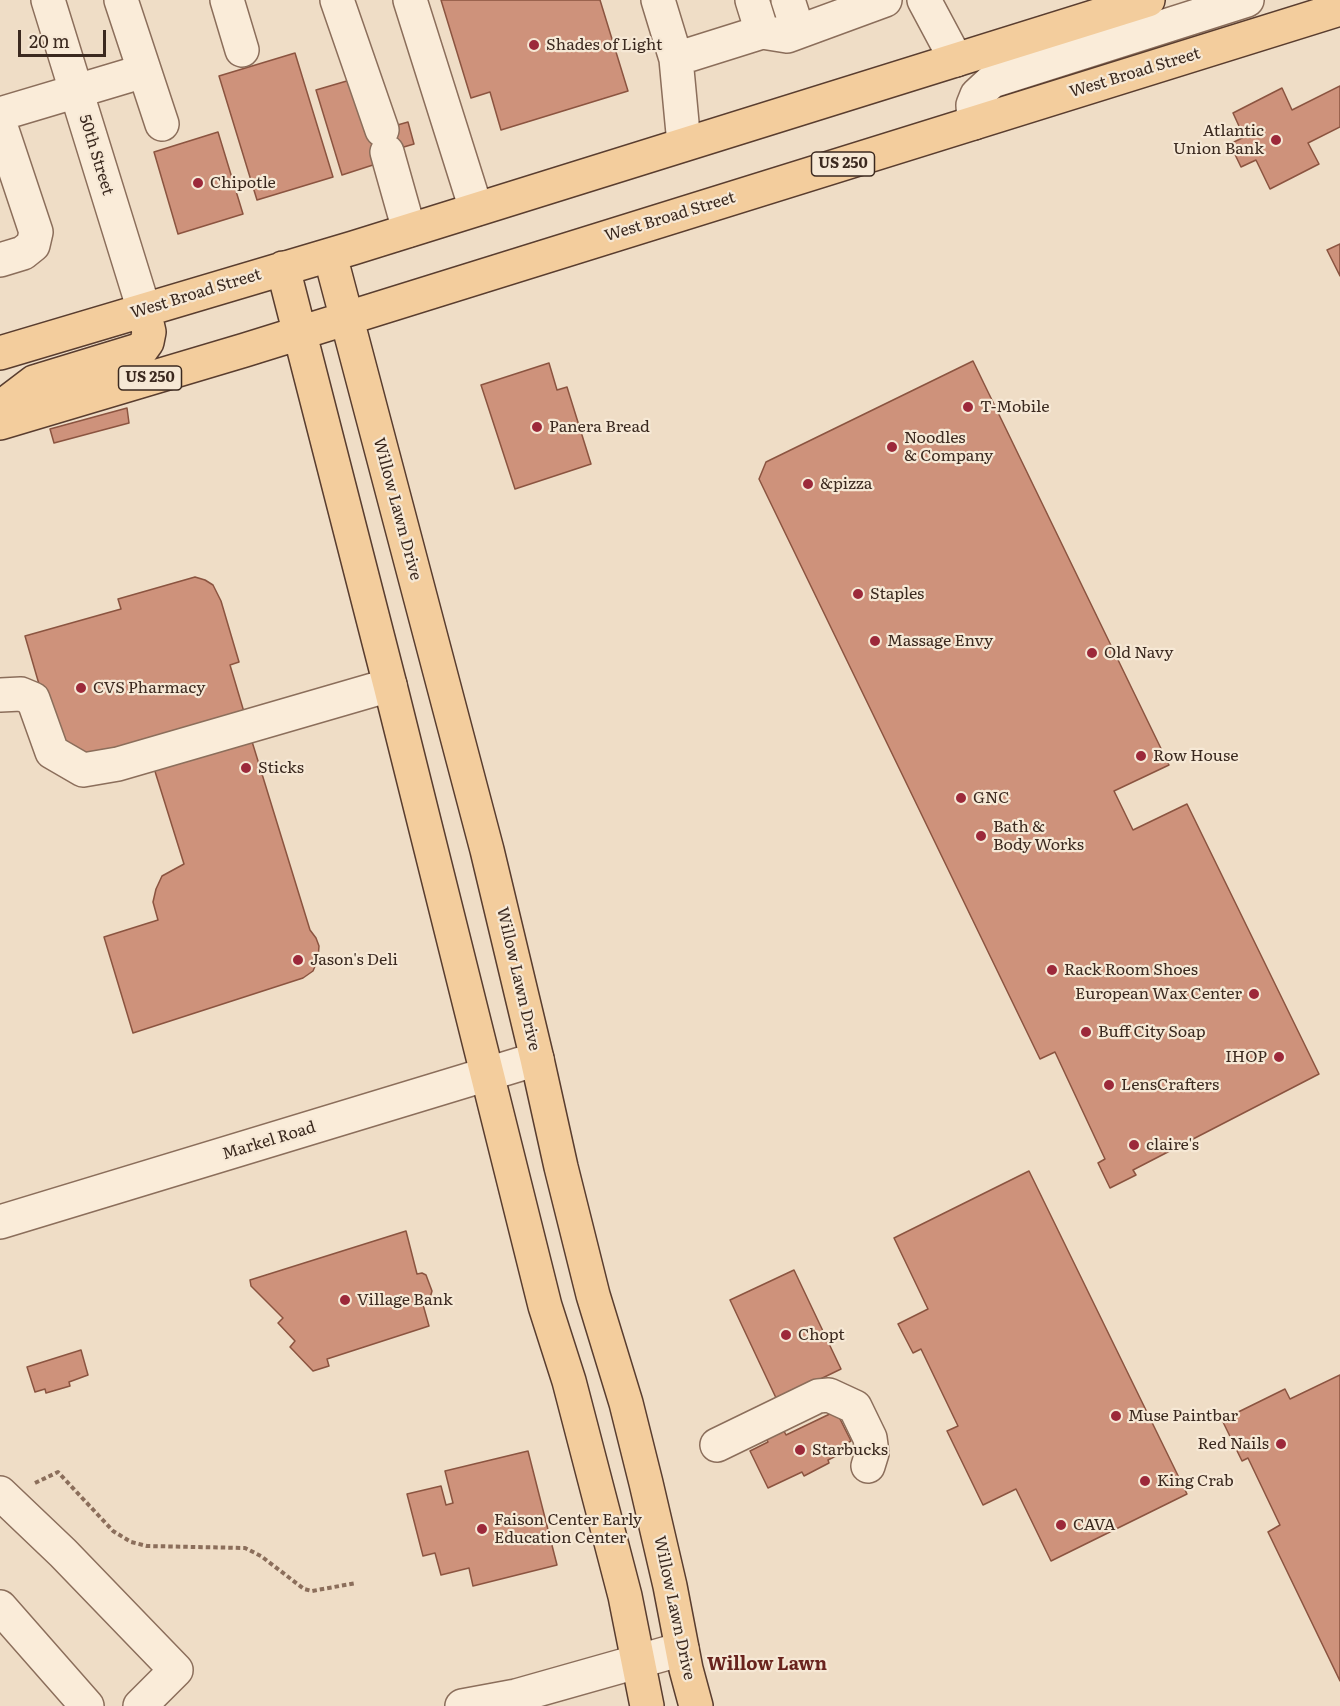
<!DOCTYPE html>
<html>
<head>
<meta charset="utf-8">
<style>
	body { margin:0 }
	#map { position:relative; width:1340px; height:1706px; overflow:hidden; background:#efddc6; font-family:Literata,serif }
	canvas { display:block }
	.scale { position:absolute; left:18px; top:30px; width:88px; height:27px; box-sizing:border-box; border:3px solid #3b291f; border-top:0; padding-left:8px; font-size:18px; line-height:21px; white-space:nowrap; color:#3b291f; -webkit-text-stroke:4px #f6e8d5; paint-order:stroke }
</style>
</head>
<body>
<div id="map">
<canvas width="1340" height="1706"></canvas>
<div class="scale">20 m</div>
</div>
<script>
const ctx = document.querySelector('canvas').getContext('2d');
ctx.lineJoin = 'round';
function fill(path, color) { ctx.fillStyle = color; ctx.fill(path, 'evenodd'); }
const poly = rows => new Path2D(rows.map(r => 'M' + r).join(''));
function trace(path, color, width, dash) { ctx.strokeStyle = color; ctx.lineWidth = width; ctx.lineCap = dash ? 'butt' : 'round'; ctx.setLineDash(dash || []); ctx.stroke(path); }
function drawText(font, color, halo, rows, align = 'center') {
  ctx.font = font + ' Literata,serif'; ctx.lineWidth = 4.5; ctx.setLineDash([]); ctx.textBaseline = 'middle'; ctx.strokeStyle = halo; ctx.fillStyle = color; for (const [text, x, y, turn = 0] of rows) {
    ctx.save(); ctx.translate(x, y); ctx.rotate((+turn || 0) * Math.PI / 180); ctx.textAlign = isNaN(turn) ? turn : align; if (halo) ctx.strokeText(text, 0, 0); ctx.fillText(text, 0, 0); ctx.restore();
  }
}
const building = poly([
	[441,0,600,0,628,91,501,130,490,92,471,98,441,0],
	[295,53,333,177,257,200,219,76,295,53],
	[357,78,373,132,408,122,414,144,373,156,376,164,342,175,316,90,357,78],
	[1340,86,1340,127,1308,143,1319,164,1270,189,1256,160,1241,167,1230,144,1244,137,1233,113,1282,88,1292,110,1340,86],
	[218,132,243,214,178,234,154,152,218,132],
	[1340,244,1340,276,1327,250,1340,244],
	[973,361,1169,765,1114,791,1133,830,1187,804,1319,1074,1133,1170,1136,1175,1110,1188,1098,1163,1105,1159,1055,1052,1040,1059,759,479,766,462,973,361],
	[549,363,557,390,567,387,591,464,515,489,481,385,549,363],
	[127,408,129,423,54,443,50,429,127,408],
	[195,577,205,580,213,585,221,601,239,662,230,665,244,712,79,758,57,746,25,636,121,609,118,599,195,577],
	[250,735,310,930,316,938,319,946,318,959,313,971,303,978,133,1033,104,937,158,920,153,902,156,889,162,876,184,864,153,765,250,735],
	[1029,1171,1187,1494,1051,1561,1016,1489,983,1505,947,1431,958,1426,921,1349,913,1353,898,1324,928,1309,894,1238,1029,1171],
	[406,1231,417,1274,422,1273,426,1275,432,1291,430,1298,422,1301,429,1326,327,1359,329,1366,313,1371,290,1347,295,1341,278,1323,283,1318,251,1286,250,1280,406,1231],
	[794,1270,841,1369,777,1400,730,1300,794,1270],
	[81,1350,88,1375,69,1382,70,1386,46,1393,45,1389,35,1392,27,1367,81,1350],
	[1340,1375,1340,1681,1268,1532,1280,1525,1248,1458,1242,1461,1222,1420,1285,1389,1290,1399,1340,1375],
	[836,1411,851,1441,847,1443,850,1449,828,1460,829,1463,804,1476,802,1472,768,1488,750,1451,768,1442,765,1436,782,1427,786,1435,836,1411],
	[528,1451,557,1565,473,1586,469,1568,441,1575,435,1553,423,1556,407,1494,441,1486,446,1505,453,1503,445,1471,528,1451]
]);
fill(building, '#ce927b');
trace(building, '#8b5440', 1.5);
const minor = poly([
	[48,0,144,310],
	[121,0,162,124],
	[227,0,242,50],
	[337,0,382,130],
	[410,0,476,209],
	[658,0,676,59,684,144],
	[752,0,762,32],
	[788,0,798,31],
	[924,0,956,60],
	[676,59,762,32,787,36,885,0],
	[0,114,144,71],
	[974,123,973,105,977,95,992,81,1247,0],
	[0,124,36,232,33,245,23,253,0,260],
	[387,152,409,230],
	[0,695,21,694,33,699,52,752,83,770,118,764,390,685],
	[0,1222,537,1059],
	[717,1445,818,1396,829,1395,855,1407,870,1438,872,1453,868,1466],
	[0,1493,63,1553,176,1670,140,1706],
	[0,1607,87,1706],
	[462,1706,516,1696,682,1649]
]);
const major = poly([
	[330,255,487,850,537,1059,561,1167,593,1295,626,1403,646,1483,670,1586,686,1669,696,1706],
	[283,268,390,685,545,1306,569,1381,625,1596,647,1706],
	[0,353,353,248,1148,0],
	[0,408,34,382,142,349,147,342,149,332,144,310],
	[0,423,245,350,1340,9]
]);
trace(minor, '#8b6e5b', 36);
trace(major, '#593d2f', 36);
trace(poly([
	[35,1483,58,1472,113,1531,131,1542,147,1546,245,1548,261,1556,304,1589,312,1591,356,1583]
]), '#8b6e5b', 4, [4.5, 3]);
trace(minor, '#faecd9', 33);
trace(major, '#f3cd9d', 33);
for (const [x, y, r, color] of [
	[534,45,6,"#9c293a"],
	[1276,140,6,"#9c293a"],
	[198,183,6,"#9c293a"],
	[968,407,6,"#9c293a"],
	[537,427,6,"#9c293a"],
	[892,447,6,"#9c293a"],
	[808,484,6,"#9c293a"],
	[858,594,6,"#9c293a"],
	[875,641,6,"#9c293a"],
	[1092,653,6,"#9c293a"],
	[81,688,6,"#9c293a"],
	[1141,756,6,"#9c293a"],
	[246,768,6,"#9c293a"],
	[961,798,6,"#9c293a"],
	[981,836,6,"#9c293a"],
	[298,960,6,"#9c293a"],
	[1052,970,6,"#9c293a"],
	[1254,994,6,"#9c293a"],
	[1086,1032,6,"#9c293a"],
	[1279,1057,6,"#9c293a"],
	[1109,1085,6,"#9c293a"],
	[1134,1145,6,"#9c293a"],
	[345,1300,6,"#9c293a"],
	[786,1335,6,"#9c293a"],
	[1116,1416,6,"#9c293a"],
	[1281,1444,6,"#9c293a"],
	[800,1450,6,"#9c293a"],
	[1145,1481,6,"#9c293a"],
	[1061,1525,6,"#9c293a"],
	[482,1529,6,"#9c293a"]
]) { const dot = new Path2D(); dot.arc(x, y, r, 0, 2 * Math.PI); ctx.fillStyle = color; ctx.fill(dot); trace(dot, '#f6e8d5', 2); }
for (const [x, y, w] of [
	[843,164,63],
	[150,378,63]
]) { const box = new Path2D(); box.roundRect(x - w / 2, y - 12, w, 24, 4.5); ctx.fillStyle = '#f6e8d5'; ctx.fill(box); trace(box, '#3b291f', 1.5); }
drawText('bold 15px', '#3b291f', null, [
	["US 250",843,164],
	["US 250",150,378]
]);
drawText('16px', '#3b291f', '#f6e8d5', [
	["Shades of Light",546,45],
	["Atlantic",1264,131,"right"],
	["Union Bank",1264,149,"right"],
	["Chipotle",210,183],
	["T-Mobile",980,407],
	["Panera Bread",549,427],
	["Noodles",904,438],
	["& Company",904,456],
	["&pizza",820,484],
	["Staples",870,594],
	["Massage Envy",887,641],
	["Old Navy",1104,653],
	["CVS Pharmacy",93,688],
	["Row House",1153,756],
	["Sticks",258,768],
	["GNC",973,798],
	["Bath &",993,827],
	["Body Works",993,845],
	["Jason's Deli",310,960],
	["Rack Room Shoes",1064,970],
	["European Wax Center",1242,994,"right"],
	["Buff City Soap",1098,1032],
	["IHOP",1267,1057,"right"],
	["LensCrafters",1121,1085],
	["claire's",1146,1145],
	["Village Bank",357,1300],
	["Chopt",798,1335],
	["Muse Paintbar",1128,1416],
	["Red Nails",1269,1444,"right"],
	["Starbucks",812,1450],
	["King Crab",1157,1481],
	["Faison Center Early",494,1520],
	["Education Center",494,1538],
	["CAVA",1073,1525]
], 'left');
drawText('16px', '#3b291f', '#f6e8d5', [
	["West Broad Street",1135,73,-17],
	["50th Street",96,155,73],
	["West Broad Street",670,217,-17],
	["West Broad Street",196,294,-17],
	["Willow Lawn Drive",397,509,75],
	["Willow Lawn Drive",518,979,77],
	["Markel Road",269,1141,-17],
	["Willow Lawn Drive",674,1608,78]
]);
drawText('bold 18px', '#69231d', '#f6e8d5', [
	["Willow Lawn",767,1665]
]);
</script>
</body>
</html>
